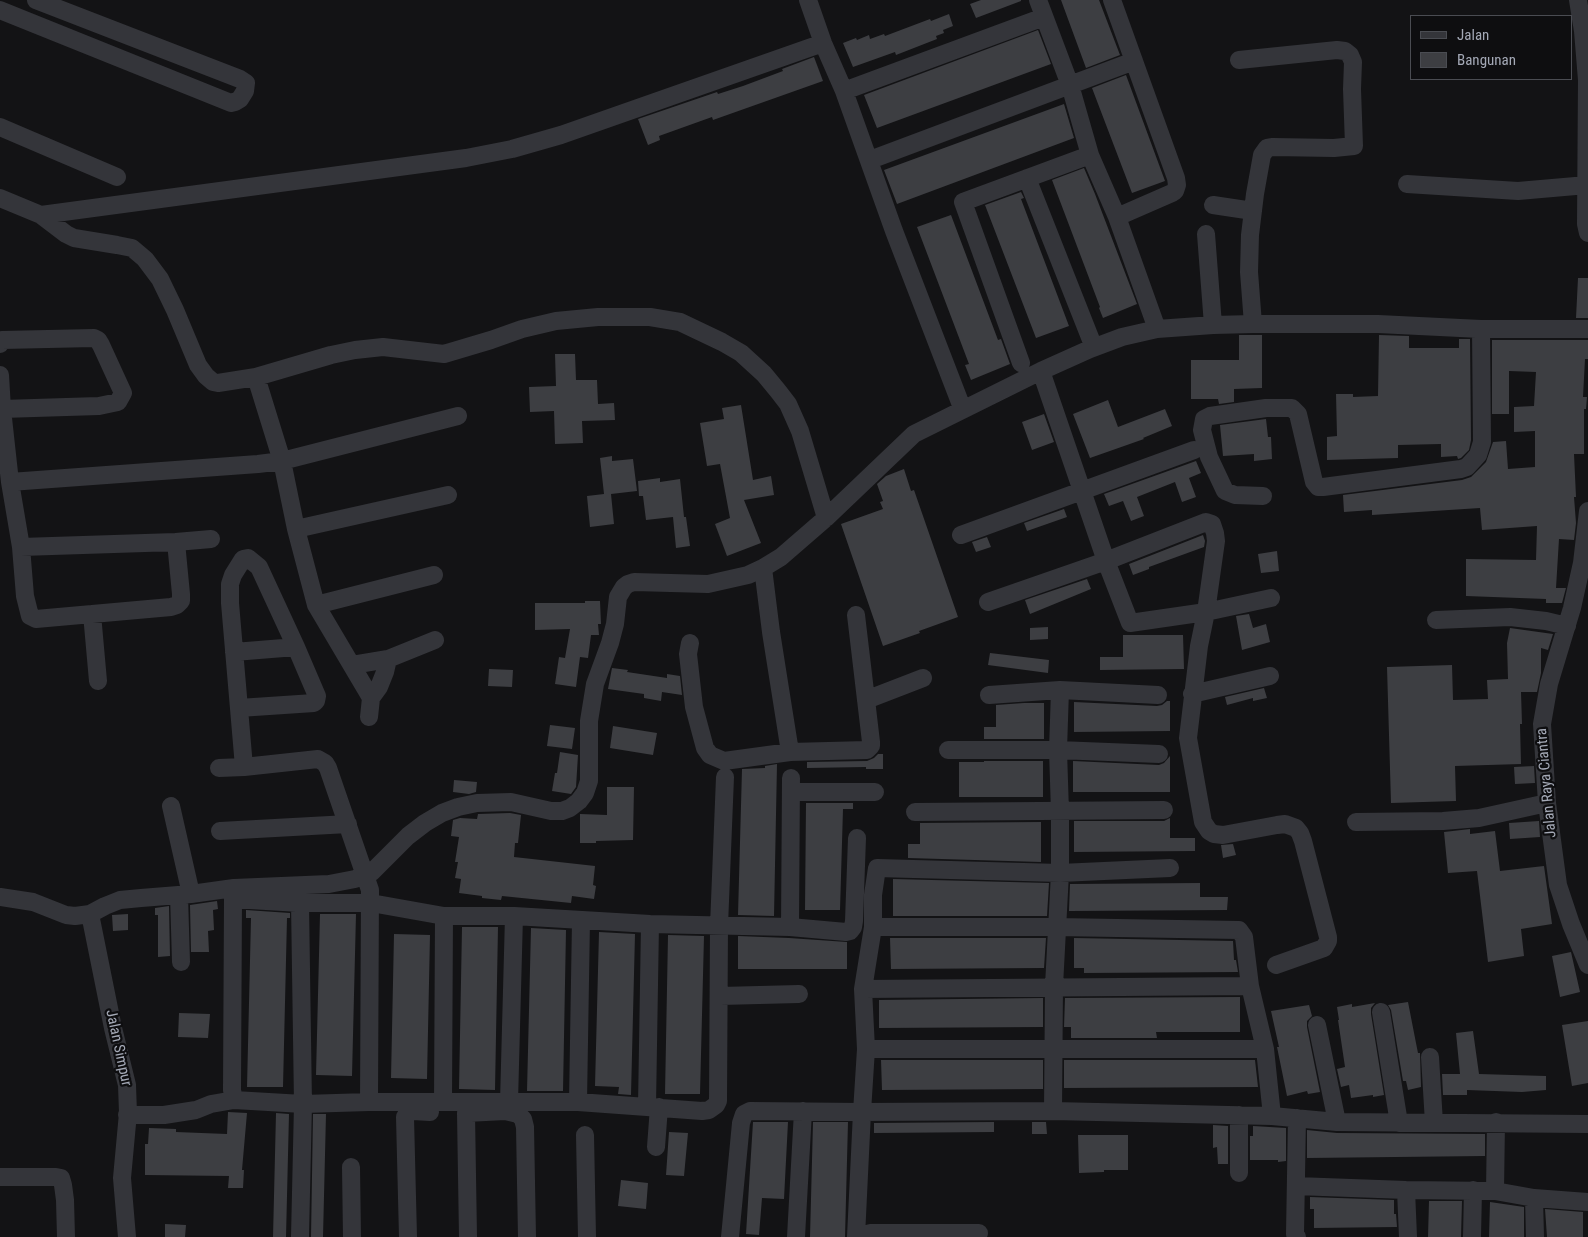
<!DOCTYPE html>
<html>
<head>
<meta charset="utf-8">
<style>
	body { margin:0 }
	#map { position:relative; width:1588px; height:1237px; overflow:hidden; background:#131315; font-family:"Roboto Condensed",sans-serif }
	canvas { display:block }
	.legend { position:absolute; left:1410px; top:15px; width:162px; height:65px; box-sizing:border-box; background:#0e0e10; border:1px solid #4a4c52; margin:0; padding:6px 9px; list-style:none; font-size:15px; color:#a4a9b6 }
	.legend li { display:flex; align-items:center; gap:10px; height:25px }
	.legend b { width:25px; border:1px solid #4a4c52 }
</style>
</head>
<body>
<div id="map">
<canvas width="1588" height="1237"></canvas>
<ul class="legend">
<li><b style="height:6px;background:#34353a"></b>Jalan</li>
<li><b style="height:14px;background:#3d3e42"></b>Bangunan</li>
</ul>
</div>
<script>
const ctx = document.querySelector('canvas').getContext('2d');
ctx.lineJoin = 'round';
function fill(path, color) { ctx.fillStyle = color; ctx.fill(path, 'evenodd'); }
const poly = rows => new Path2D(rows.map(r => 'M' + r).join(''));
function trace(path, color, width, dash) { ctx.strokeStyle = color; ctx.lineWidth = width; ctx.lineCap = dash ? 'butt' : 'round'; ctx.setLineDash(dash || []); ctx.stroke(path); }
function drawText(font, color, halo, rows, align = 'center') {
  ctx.font = font + ' "Roboto Condensed",sans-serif'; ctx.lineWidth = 4.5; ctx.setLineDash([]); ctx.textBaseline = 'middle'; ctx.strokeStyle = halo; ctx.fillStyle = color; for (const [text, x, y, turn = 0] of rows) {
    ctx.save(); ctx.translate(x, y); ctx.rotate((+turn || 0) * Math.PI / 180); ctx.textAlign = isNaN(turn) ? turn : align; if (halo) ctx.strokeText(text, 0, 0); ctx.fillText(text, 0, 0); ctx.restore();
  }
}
fill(poly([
	[981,0,1021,0,1021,1,976,18,970,4],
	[1061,0,1099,0,1120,55,1086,68],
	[949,14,953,26,943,30,944,33,936,36,937,39,896,55,895,52,853,67,843,43,856,38,857,40,869,35,870,39,884,34,885,36,930,19,931,21],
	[1038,30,1051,64,877,128,864,95],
	[814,57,823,81,713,120,712,117,659,136,660,140,648,145,638,119,717,92,718,94,743,86,783,71,782,69],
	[1126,75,1165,181,1132,193,1092,88],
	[1064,104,1074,138,897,204,884,170],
	[1084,168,1095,194,1137,304,1103,318,1099,308,1100,307,1052,180],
	[1021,192,1024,198,1021,199,1069,326,1036,338,985,205],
	[951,215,998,340,1001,339,1010,364,971,380,965,365,969,364,917,227],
	[1578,278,1588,278,1588,318,1576,318],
	[1239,335,1262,335,1262,388,1234,389,1234,402,1219,404,1218,399,1191,399,1191,360,1239,360],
	[1379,335,1409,336,1409,348,1459,348,1459,339,1470,339,1471,440,1469,450,1461,458,1458,459,1457,456,1441,457,1441,444,1398,445,1398,458,1327,460,1327,437,1337,436,1336,394,1353,394,1353,397,1378,396],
	[1492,340,1588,340,1588,359,1585,359,1583,397,1587,397,1586,409,1584,409,1584,454,1574,454,1576,497,1574,497,1576,523,1574,540,1559,539,1556,588,1566,588,1562,603,1546,603,1546,599,1466,596,1466,559,1536,560,1537,526,1482,530,1480,508,1372,515,1372,510,1344,512,1343,495,1462,480,1471,477,1486,462,1493,442,1506,441,1508,469,1535,467,1535,431,1514,432,1514,407,1534,406,1536,372,1509,371,1509,414,1492,414],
	[555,354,575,354,576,380,597,380,598,404,614,403,615,420,582,421,583,443,555,444,554,411,530,412,529,387,556,386],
	[1108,400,1118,427,1165,409,1172,426,1143,438,1144,439,1090,458,1073,414],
	[741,405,753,480,771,476,774,495,744,500,761,543,727,556,715,524,730,518,720,464,707,466,700,423,724,419,722,408],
	[1044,414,1054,442,1032,450,1022,422],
	[1266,419,1268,437,1271,437,1272,459,1254,461,1254,454,1223,456,1220,425],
	[612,456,612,461,633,459,637,491,611,494,614,524,590,527,587,496,604,494,600,458],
	[1196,461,1201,473,1189,478,1196,497,1182,502,1175,482,1137,497,1144,516,1131,521,1123,501,1109,506,1104,494],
	[904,469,911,491,914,490,958,617,919,631,920,633,883,646,841,524,883,509,880,502,883,501,877,484,886,476],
	[660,478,660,482,680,479,684,517,686,517,690,546,676,548,673,517,646,520,643,496,639,496,638,481],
	[1064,509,1067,517,1027,531,1024,523],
	[1203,535,1205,541,1204,547,1149,567,1149,569,1133,575,1129,564],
	[987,537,991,547,976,552,972,542],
	[1277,551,1279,571,1261,573,1258,554],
	[1087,579,1091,589,1030,614,1025,600],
	[585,601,600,601,601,624,598,624,599,635,591,635,588,658,580,657,576,687,555,684,559,657,565,658,570,629,535,630,535,603,585,603],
	[1249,614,1253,628,1266,624,1270,642,1242,650,1236,616],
	[1048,627,1048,639,1030,640,1030,628],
	[1510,628,1553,634,1548,650,1541,648,1541,673,1537,692,1521,692,1522,724,1520,724,1521,764,1455,766,1456,801,1391,803,1387,667,1452,665,1453,700,1488,699,1487,680,1508,679,1507,643],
	[1123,635,1183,635,1184,669,1100,670,1100,657,1123,657],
	[990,653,1049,660,1048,673,988,665],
	[612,668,628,670,627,672,667,678,667,674,680,676,682,695,662,692,661,701,644,698,644,694,608,689],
	[489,669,513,670,512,687,488,686],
	[1264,688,1267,698,1253,701,1253,698,1227,705,1225,697],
	[1167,701,1170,701,1170,731,1074,732,1074,702,1157,706,1162,705],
	[1024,703,1044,703,1044,739,984,739,984,727,996,727,996,705],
	[550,725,575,728,572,749,547,746],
	[613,726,657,733,653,755,610,748],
	[560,752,578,755,576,787,571,794,552,791,555,773,557,773],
	[878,754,883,754,883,769,866,769,866,767,807,768,807,762,867,761,874,758],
	[1170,756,1170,792,1073,792,1073,761,1159,765,1164,763],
	[984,761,1043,761,1043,797,959,797,959,762,984,762],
	[777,764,774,916,738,915,742,769,765,768,765,766],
	[1534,766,1535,783,1515,784,1514,767],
	[454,780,477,782,476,792,469,794,453,792],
	[607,787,634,787,633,840,596,841,596,843,580,843,580,814,607,815],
	[806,803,853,803,853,809,843,809,840,910,805,910],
	[510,813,521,815,518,843,515,843,514,857,595,866,593,885,596,886,594,899,572,896,571,903,502,896,501,900,482,898,482,896,459,893,461,879,455,878,458,862,455,862,459,837,451,836,453,820,460,818,477,819,478,814],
	[1170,818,1170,838,1195,838,1195,851,1074,852,1074,821,1164,821],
	[1539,821,1540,837,1510,839,1509,823],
	[1041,822,1041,862,908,858,908,844,920,844,920,823],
	[1470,829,1470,834,1495,831,1500,871,1544,866,1552,924,1521,929,1524,956,1488,962,1477,871,1448,873,1444,832],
	[1233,844,1236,855,1223,858,1221,845],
	[893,879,1049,883,1047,916,893,916],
	[1200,883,1200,897,1228,897,1227,910,1069,911,1070,884],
	[217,901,218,909,213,910,214,930,208,931,209,952,191,952,190,905],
	[169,906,170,956,158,957,158,915,155,915,155,908],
	[246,910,290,913,290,918,287,918,283,1087,247,1087,251,918,246,918],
	[128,914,128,930,113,931,112,915],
	[320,914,356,914,352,1076,316,1075],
	[462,927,498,927,495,1090,459,1089],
	[531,928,566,930,563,1091,527,1091],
	[599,932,635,934,631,1095,618,1094,619,1087,595,1086],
	[394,934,430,935,427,1079,391,1078],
	[668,935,704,936,700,1094,665,1094],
	[738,936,789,938,847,942,847,969,738,969],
	[890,938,1046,938,1044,968,891,969],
	[1074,938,1233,941,1234,960,1236,960,1238,972,1084,973,1084,968,1074,968],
	[1571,952,1580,992,1560,997,1552,956],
	[1240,997,1240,1032,1156,1032,1157,1038,1071,1038,1071,1027,1064,1027,1065,998],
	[1043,998,1043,1027,879,1028,879,1000],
	[1408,1002,1416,1043,1418,1053,1420,1053,1421,1087,1408,1090,1406,1081,1403,1081,1391,1010,1388,1005],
	[1375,1003,1371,1008,1371,1014,1384,1095,1373,1097,1373,1095,1351,1098,1349,1085,1341,1087,1337,1069,1345,1067,1338,1020,1339,1020,1337,1007,1352,1004,1352,1007],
	[1309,1005,1312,1016,1307,1021,1307,1027,1320,1092,1308,1094,1307,1091,1287,1096,1277,1047,1279,1047,1271,1011],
	[179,1013,210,1014,208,1038,178,1037],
	[1588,1021,1588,1083,1572,1086,1562,1025],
	[1473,1031,1479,1074,1546,1076,1546,1090,1522,1092,1467,1090,1467,1095,1443,1095,1442,1074,1460,1074,1456,1033],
	[881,1060,1043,1060,1043,1089,882,1090],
	[1064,1060,1255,1060,1258,1087,1064,1088],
	[228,1112,247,1113,242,1170,244,1170,243,1188,228,1188,229,1176,145,1175,145,1144,148,1144,149,1128,176,1129,176,1132,227,1134],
	[276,1113,289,1114,286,1237,273,1237],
	[313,1114,326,1114,323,1237,311,1237],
	[753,1122,788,1122,784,1199,762,1198,759,1235,746,1234],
	[813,1122,848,1122,845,1237,810,1237],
	[994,1122,994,1132,874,1133,874,1123],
	[1032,1122,1046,1122,1047,1134,1032,1134],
	[1213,1125,1228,1126,1228,1164,1218,1164,1217,1147,1213,1148],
	[1253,1126,1286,1128,1286,1161,1278,1162,1278,1160,1250,1160,1250,1136,1253,1136],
	[1307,1130,1337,1133,1485,1134,1485,1156,1307,1158],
	[669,1132,688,1133,684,1176,666,1175],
	[1078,1135,1128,1135,1128,1170,1104,1170,1104,1172,1079,1173],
	[621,1180,648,1183,646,1209,618,1206],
	[1310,1197,1394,1200,1394,1214,1396,1214,1397,1227,1314,1228,1314,1209,1310,1209],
	[1429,1201,1462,1201,1461,1237,1428,1237],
	[1490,1202,1524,1207,1524,1237,1489,1237],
	[1545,1209,1583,1212,1583,1237,1547,1237],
	[165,1224,186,1225,185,1237,165,1237]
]), '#3d3e42');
trace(poly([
	[808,0,823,43,844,91,894,231,961,405],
	[1038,0,1070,85,1090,155,1117,217,1157,329],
	[1112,0,1176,178,1177,185,1175,191,1172,193,1117,217],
	[1578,0,1583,31,1587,80,1586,224,1588,233],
	[0,10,231,103,235,102,240,99,245,91,246,83,240,79,36,0],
	[1239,60,1337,50,1345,51,1350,55,1353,62,1352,89,1354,146,1334,148,1273,147,1267,148,1262,155,1255,194,1250,235,1249,272,1253,324],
	[844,91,1044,17],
	[0,127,117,177],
	[870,160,1134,61],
	[1027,178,1091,340],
	[1407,184,1518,191,1587,185],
	[0,198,41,215,466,158,512,149,561,135,823,43],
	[1213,205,1253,211],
	[41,215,66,234,74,238,117,245,132,248,145,259,160,279,175,310,198,365,206,376,213,382,218,383,256,377,331,355,355,350,383,347,444,354,491,340,522,329,556,321,598,317,650,317,680,322,722,342,741,353,764,374,778,391,788,404,800,431,826,518],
	[1206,234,1213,325],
	[0,344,2,340,94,338,98,340,101,345,123,393,118,402,99,406,2,409,10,482,258,464,282,461,256,377],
	[1021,363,963,202,1090,155],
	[1041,371,1106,561,1130,623,1206,612,1271,598],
	[0,375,2,409],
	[10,482,21,547,25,596,30,616,36,619,171,607,177,605,181,601,181,594,176,542,21,547],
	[1263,496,1235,495,1225,491,1209,457,1202,430,1204,419,1210,416,1266,408,1292,408,1298,414,1314,482,1318,487,1323,487,1461,469,1467,467,1478,455,1482,442,1481,329],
	[1588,511,1582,563,1572,608,1549,684,1542,724,1547,803,1558,885,1571,924,1588,965],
	[296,529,448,495],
	[961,535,1194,450],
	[176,542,211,539],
	[763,568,771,632,790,752],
	[988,602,1106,561,1206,522,1212,524,1215,533,1216,541,1206,612,1199,646,1188,738,1203,822,1209,831,1214,834,1223,835,1277,825,1285,824,1296,828,1300,833,1303,841,1328,937,1328,941,1324,948,1276,965],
	[316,605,434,575],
	[92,614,98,681],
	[1436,620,1510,617,1546,621,1567,626],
	[690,643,688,654,694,707,705,748,710,755,724,761,790,752,867,750,871,746,871,742,856,615],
	[234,652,296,647,317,696,316,701,314,703,239,708],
	[352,665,388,659,435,640],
	[1060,690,1058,750,1060,812,1060,873,1054,986,1053,1111,1272,1116,1337,1122,1588,1124],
	[1192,694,1270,676],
	[989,695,1060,690,1158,695],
	[371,698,379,687,385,672,388,659],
	[866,700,923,678],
	[369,717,371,698,316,605,296,529,282,461,458,416],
	[948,750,1058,750,1159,754],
	[244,767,230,603,230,584,233,575,243,559,248,558,259,567,296,647],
	[219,768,244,767,318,759,325,763,328,768,370,890,369,1102],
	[791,792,875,792],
	[171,806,191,894],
	[915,812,1164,810],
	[1356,822,1443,821,1479,818,1547,803],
	[220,831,348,824],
	[179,895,181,962],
	[0,897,33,902,66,915,75,916,90,914],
	[444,916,514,916,650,924,790,927,846,932,850,931,853,927,854,921,857,838],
	[790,927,791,778],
	[873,927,1056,927,1239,930,1244,937,1250,986,1265,1049,1272,1116],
	[863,989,1250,986],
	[720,996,799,994],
	[1381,1012,1399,1123],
	[1317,1025,1337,1122],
	[866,1049,1265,1049],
	[1430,1057,1434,1123],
	[443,1102,444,916,371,903,300,903,233,899,232,1090,234,1100,303,1104,369,1102,578,1102,702,1111,709,1110,716,1105,718,1101,719,926,725,777],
	[509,1102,514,916],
	[578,1102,581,920],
	[647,1106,650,924],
	[127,1115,164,1115,196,1110,211,1104,234,1100],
	[1239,1115,1239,1173],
	[585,1135,587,1237],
	[656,1147,659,1107],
	[351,1167,352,1237],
	[0,1177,56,1177,61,1178,63,1185,65,1200,66,1237],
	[1296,1186,1406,1190,1495,1191,1496,1122],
	[1406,1190,1408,1237],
	[1495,1191,1534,1198,1588,1202],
	[1534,1198,1535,1237],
	[870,1233,979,1233],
	[127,1237,122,1178,128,1113,127,1085,113,1028,90,914,105,906,120,900,141,898,191,894,234,888,329,884,355,879,372,872,408,836,425,823,442,813,458,807,477,803,511,802,551,811,562,811,570,808,579,801,585,793,589,781,589,721,595,684,610,643,615,624,618,597,624,587,628,584,634,582,708,584,748,575,763,568,781,557,826,518,914,434,1041,371,1090,349,1122,337,1157,329,1213,325,1253,324,1378,324,1481,329,1588,329],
	[300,1237,303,1104,300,903],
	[408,1237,405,1117,408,1113,413,1111,430,1112],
	[468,1237,466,1113,505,1111,518,1114,523,1119,525,1127,527,1237],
	[730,1237,741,1123,744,1114,750,1111,862,1112,866,1049,863,989,873,927,873,895,877,868,1060,873,1170,868],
	[796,1237,803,1111],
	[856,1237,862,1112,1053,1111],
	[1297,1237,1295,1234,1297,1118],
	[1472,1237,1473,1190]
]), '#34353a', 18);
drawText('15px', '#a4a9b6', '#0e0e10', [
	["Jalan Raya Ciantra",1547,783,-95],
	["Jalan Simpur",118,1048,78]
]);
</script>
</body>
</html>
